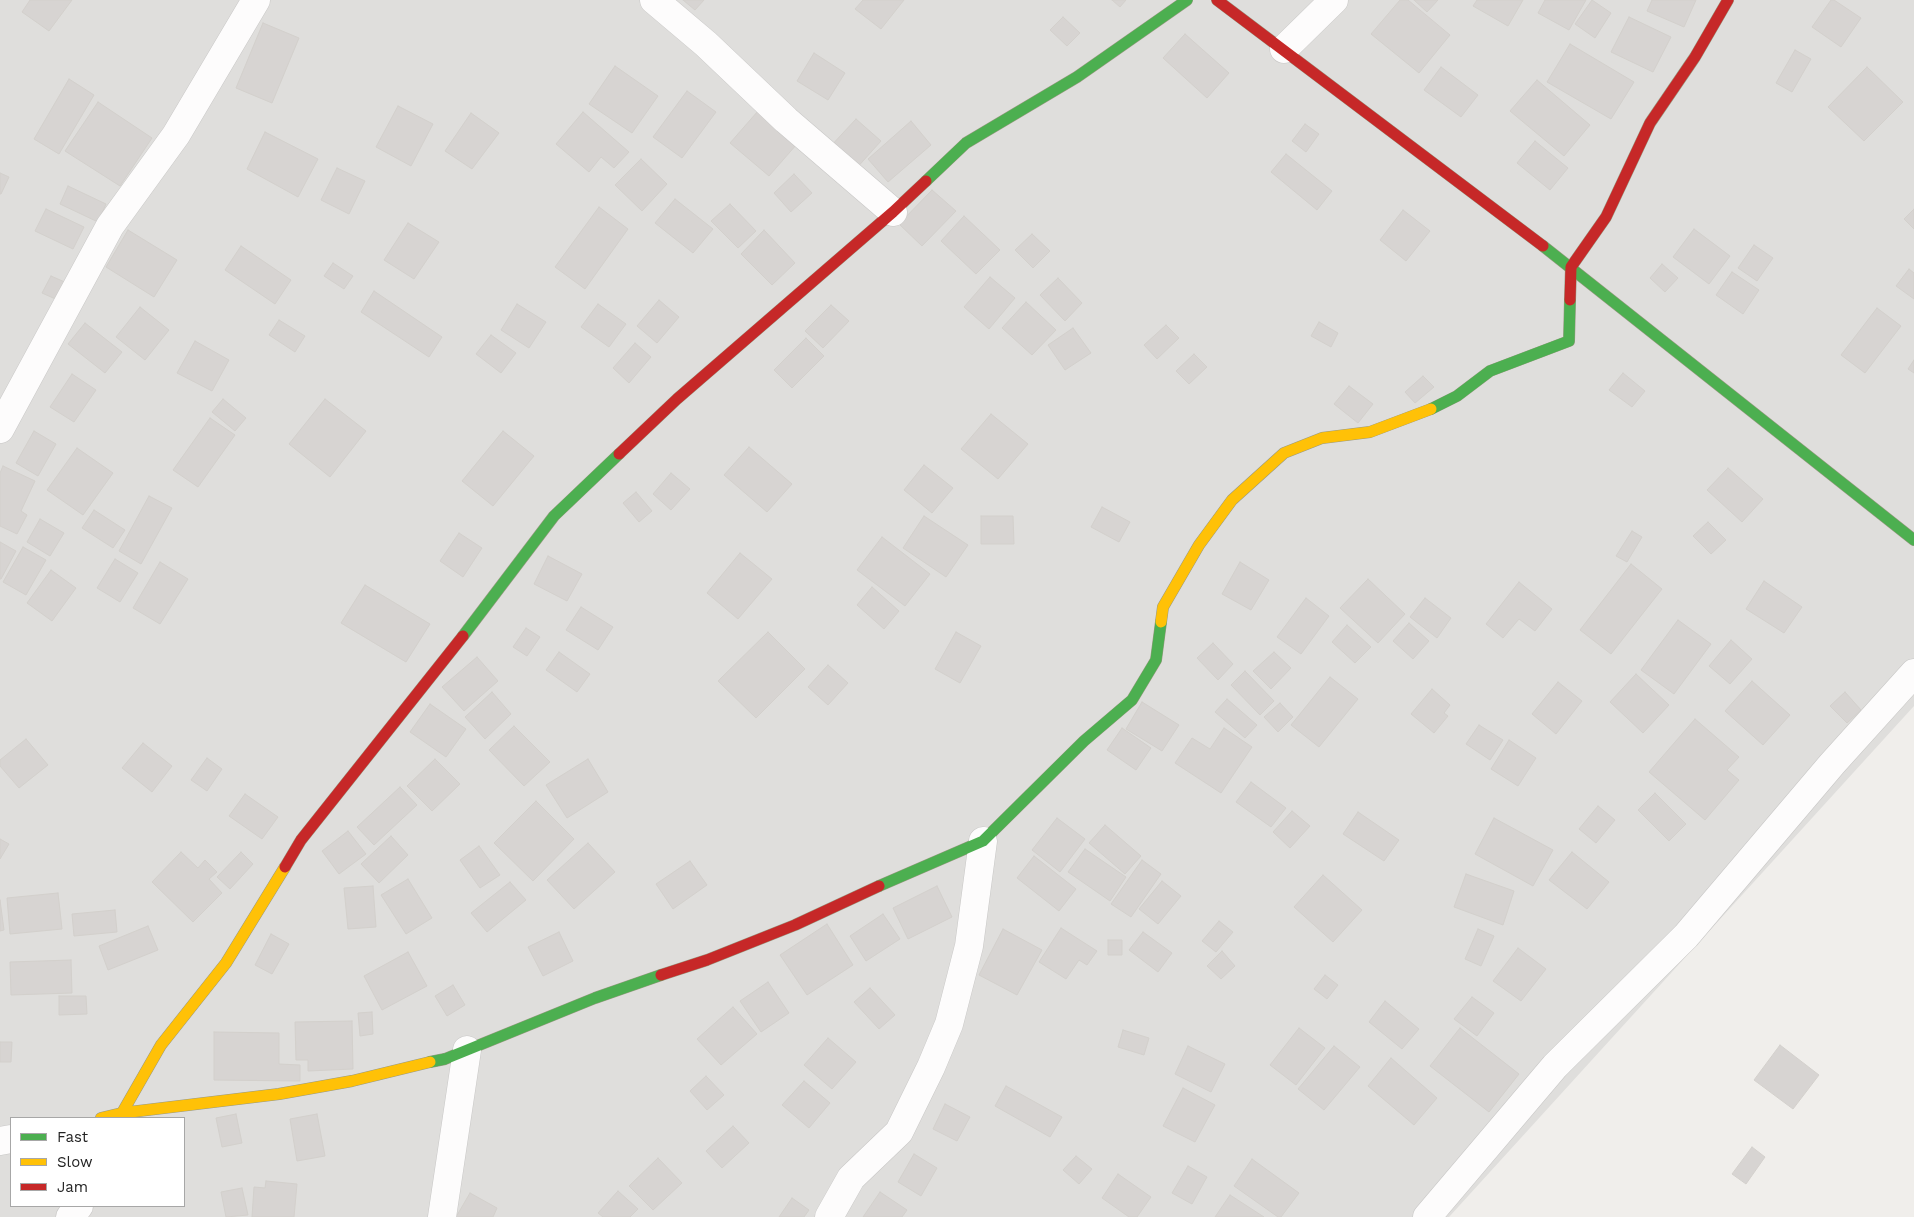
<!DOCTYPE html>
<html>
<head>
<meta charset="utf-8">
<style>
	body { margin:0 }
	#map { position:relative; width:1914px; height:1217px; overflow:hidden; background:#f0eeeb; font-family:"Work Sans",sans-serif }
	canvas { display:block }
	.legend { position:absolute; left:10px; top:1117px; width:175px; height:90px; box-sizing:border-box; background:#fff; border:1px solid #a7a7a7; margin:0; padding:6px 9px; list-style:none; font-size:15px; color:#222 }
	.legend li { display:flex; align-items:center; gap:10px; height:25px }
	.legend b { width:25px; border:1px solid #a7a7a7 }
</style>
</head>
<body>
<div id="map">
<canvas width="1914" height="1217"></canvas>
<ul class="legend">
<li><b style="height:6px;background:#4caf50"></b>Fast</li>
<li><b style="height:6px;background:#ffc107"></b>Slow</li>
<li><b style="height:6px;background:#c62828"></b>Jam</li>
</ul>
</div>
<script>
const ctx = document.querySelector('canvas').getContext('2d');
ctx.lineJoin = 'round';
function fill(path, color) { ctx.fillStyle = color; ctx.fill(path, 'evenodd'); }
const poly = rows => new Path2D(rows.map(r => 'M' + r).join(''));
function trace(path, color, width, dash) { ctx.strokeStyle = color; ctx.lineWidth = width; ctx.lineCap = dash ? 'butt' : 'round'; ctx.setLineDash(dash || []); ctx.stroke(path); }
fill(poly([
	[0,0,1914,0,1914,706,1449,1217,0,1217],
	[11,1118,184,1118,184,1206,11,1206]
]), '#dfdedc');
const building = poly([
	[30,0,72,0,49,31,22,12,30,0],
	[683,0,704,0,695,10,683,0],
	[863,0,904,0,881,29,855,9,863,0],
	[1112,0,1126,0,1120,7,1112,0],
	[1400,0,1408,0,1450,35,1419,73,1371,34,1400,0],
	[1414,0,1438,0,1427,12,1414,0],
	[1477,0,1523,0,1508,26,1473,6,1477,0],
	[1545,0,1586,0,1569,30,1538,13,1545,0],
	[1592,0,1611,13,1595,38,1575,24,1592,0],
	[1652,0,1696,0,1684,27,1647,11,1652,0],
	[1831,0,1834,0,1861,18,1841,47,1812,27,1831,0],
	[1063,17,1080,33,1067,46,1050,30,1063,17],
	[1629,17,1671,37,1653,72,1611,52,1629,17],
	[263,23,299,38,272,103,236,88,263,23],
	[1185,34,1229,73,1207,98,1163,58,1185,34],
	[1570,44,1634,82,1611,119,1547,82,1570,44],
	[1795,50,1811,59,1792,92,1776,83,1795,50],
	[814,53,845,73,828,100,797,81,814,53],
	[615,66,658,96,632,133,589,104,615,66],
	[1441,67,1478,95,1461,117,1424,90,1441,67],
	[1867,67,1903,102,1864,141,1828,107,1867,67],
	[69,79,94,95,59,154,34,139,69,79],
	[1537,80,1590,125,1564,156,1510,111,1537,80],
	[687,91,716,112,682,158,653,137,687,91],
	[98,102,152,138,120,186,65,151,98,102],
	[398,106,433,124,411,166,376,147,398,106],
	[758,111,797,144,769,176,730,143,758,111],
	[583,112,629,152,614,168,601,157,589,172,556,144,583,112],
	[471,113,499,133,472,169,445,151,471,113],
	[856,119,881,141,854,171,829,148,856,119],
	[911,121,931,145,888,182,868,159,911,121],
	[1305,124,1319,134,1306,152,1292,141,1305,124],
	[265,132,318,159,298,197,247,169,265,132],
	[1535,141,1568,168,1550,190,1517,163,1535,141],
	[1286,154,1332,191,1317,210,1271,172,1286,154],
	[641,159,667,184,642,211,615,185,641,159],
	[337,168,365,181,349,214,321,200,337,168],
	[0,173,9,177,1,194,0,194,0,173],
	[794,174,812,193,791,212,774,193,794,174],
	[68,186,106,204,98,222,60,204,68,186],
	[932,190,956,211,922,246,899,224,932,190],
	[675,199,713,229,693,253,655,223,675,199],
	[730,204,756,231,738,248,711,221,730,204],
	[599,207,628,229,585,289,555,267,599,207],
	[46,209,84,227,73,249,35,231,46,209],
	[1914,209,1914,229,1904,219,1914,209],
	[1403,210,1430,231,1406,261,1380,240,1403,210],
	[964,216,1000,250,976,274,941,241,964,216],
	[408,223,439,242,414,279,384,260,408,223],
	[1694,229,1730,256,1709,284,1673,257,1694,229],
	[128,230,177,260,154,297,106,267,128,230],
	[764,230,795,263,772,285,741,254,764,230],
	[1032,234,1050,251,1033,268,1015,250,1032,234],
	[1754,245,1773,258,1757,281,1738,268,1754,245],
	[241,246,291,280,275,304,225,270,241,246],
	[333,263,353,276,344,289,324,276,333,263],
	[1662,264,1678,278,1665,292,1650,278,1662,264],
	[1909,269,1914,273,1914,299,1896,286,1909,269],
	[1732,272,1759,290,1743,314,1716,295,1732,272],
	[51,276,67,283,60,301,42,293,51,276],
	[990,277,1015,298,989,329,964,307,990,277],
	[1058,278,1082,303,1065,321,1040,295,1058,278],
	[374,291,442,337,429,357,361,312,374,291],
	[659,300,679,317,657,343,637,326,659,300],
	[1026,302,1056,330,1032,355,1002,328,1026,302],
	[517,304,546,322,529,348,501,330,517,304],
	[598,304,626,324,609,347,581,327,598,304],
	[831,305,849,321,823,348,805,331,831,305],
	[140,307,169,330,145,360,116,337,140,307],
	[1877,308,1901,326,1865,373,1841,355,1877,308],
	[279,320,305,336,295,352,269,335,279,320],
	[1319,322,1338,333,1331,347,1311,336,1319,322],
	[85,323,122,352,105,373,68,344,85,323],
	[1166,325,1179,338,1157,359,1144,345,1166,325],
	[1073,328,1091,353,1065,370,1048,345,1073,328],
	[491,335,516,353,501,373,476,354,491,335],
	[806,338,824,356,792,388,774,370,806,338],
	[195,341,229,360,212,391,177,373,195,341],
	[635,343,651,357,629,383,613,368,635,343],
	[1194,354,1207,367,1189,384,1176,371,1194,354],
	[1914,360,1914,373,1908,369,1914,360],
	[1623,373,1645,391,1632,407,1609,390,1623,373],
	[72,374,96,390,74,422,50,407,72,374],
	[1423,376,1434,387,1415,403,1405,392,1423,376],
	[1349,386,1373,404,1358,423,1334,404,1349,386],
	[223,399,246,418,235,431,212,412,223,399],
	[325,399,366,431,330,477,289,444,325,399],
	[991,414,1028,444,998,479,961,449,991,414],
	[210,418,235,435,198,487,173,470,210,418],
	[34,431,56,444,38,476,16,463,34,431],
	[503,431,534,456,493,506,462,481,503,431],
	[749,447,792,484,767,512,724,475,749,447],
	[77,448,113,473,83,515,47,490,77,448],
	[924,465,953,488,932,513,904,490,924,465],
	[3,466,35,481,21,511,27,515,17,534,0,526,0,473,3,466],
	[1728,468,1763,499,1742,522,1707,490,1728,468],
	[671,473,690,489,671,510,653,494,671,473],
	[636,492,652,511,639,522,623,503,636,492],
	[149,496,172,508,141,564,119,551,149,496],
	[1102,507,1130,522,1119,542,1091,527,1102,507],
	[94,510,125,530,113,548,82,528,94,510],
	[924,516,968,545,946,577,903,548,924,516],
	[981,516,1013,516,1014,544,981,544,981,516],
	[40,519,64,533,50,556,27,542,40,519],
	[1708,522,1726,540,1711,554,1693,536,1708,522],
	[1632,531,1642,537,1627,562,1616,556,1632,531],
	[459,533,482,548,463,577,440,561,459,533],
	[882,537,930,574,905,606,857,570,882,537],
	[0,542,16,551,1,579,0,579,0,542],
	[23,547,46,560,26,595,3,582,23,547],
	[740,553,772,579,738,619,707,593,740,553],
	[548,556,582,574,567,601,534,584,548,556],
	[115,559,138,573,120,602,97,588,115,559],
	[160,562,188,579,160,624,133,608,160,562],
	[1240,562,1269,580,1251,610,1222,594,1240,562],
	[1631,564,1662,589,1611,654,1580,630,1631,564],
	[51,570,76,588,52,621,27,603,51,570],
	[1368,579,1405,614,1378,643,1340,608,1368,579],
	[1764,581,1802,607,1784,633,1746,609,1764,581],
	[1519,582,1552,609,1535,631,1519,619,1503,638,1486,624,1519,582],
	[365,585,430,624,406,662,341,623,365,585],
	[872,587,899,611,884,629,857,605,872,587],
	[1306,598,1329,616,1301,654,1277,637,1306,598],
	[1425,598,1451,618,1437,638,1410,617,1425,598],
	[581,607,613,627,598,650,566,630,581,607],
	[1678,620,1711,644,1674,694,1641,670,1678,620],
	[1409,623,1429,641,1413,659,1393,641,1409,623],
	[1347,625,1371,647,1355,663,1332,642,1347,625],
	[526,628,540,637,527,656,513,647,526,628],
	[768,632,805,669,756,718,718,681,768,632],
	[956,632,981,646,960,683,935,669,956,632],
	[1731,640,1752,659,1730,684,1709,666,1731,640],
	[1213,643,1233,664,1218,680,1197,658,1213,643],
	[559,652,590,674,577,692,546,670,559,652],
	[1274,652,1291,668,1271,689,1253,671,1274,652],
	[477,657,498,681,464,711,442,687,477,657],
	[828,665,848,683,828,705,808,687,828,665],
	[1245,671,1274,701,1260,715,1231,685,1245,671],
	[1636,674,1669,705,1643,733,1610,702,1636,674],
	[1330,677,1358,699,1319,747,1291,725,1330,677],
	[1752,681,1790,715,1763,745,1725,711,1752,681],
	[1558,682,1582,701,1556,734,1532,714,1558,682],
	[1432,689,1450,705,1444,713,1448,716,1434,733,1411,714,1432,689],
	[492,692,511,714,485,739,465,717,492,692],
	[1845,692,1861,710,1847,723,1830,706,1845,692],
	[1227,699,1257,725,1245,738,1215,712,1227,699],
	[1142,702,1179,725,1162,751,1126,729,1142,702],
	[1280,703,1293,717,1278,732,1264,717,1280,703],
	[430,704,466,729,446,757,410,732,430,704],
	[1695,719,1739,757,1727,770,1739,780,1705,820,1649,772,1695,719],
	[1479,725,1503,740,1490,760,1466,744,1479,725],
	[514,726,550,762,524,786,489,750,514,726],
	[1122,728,1151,748,1136,770,1107,750,1122,728],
	[1224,728,1252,747,1221,793,1175,763,1192,738,1210,749,1224,728],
	[26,739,48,765,19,788,0,766,0,760,26,739],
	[1509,740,1536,758,1518,786,1491,769,1509,740],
	[143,743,172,766,152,792,122,768,143,743],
	[207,758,222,769,207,791,191,780,207,758],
	[435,759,460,784,432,811,407,786,435,759],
	[588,759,608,792,567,818,546,785,588,759],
	[1251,782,1286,808,1271,827,1236,802,1251,782],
	[400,787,417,805,374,845,357,827,400,787],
	[1655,793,1686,824,1669,841,1638,810,1655,793],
	[245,794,278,817,262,839,229,816,245,794],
	[536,801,574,839,533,881,494,843,536,801],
	[1598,806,1615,820,1596,843,1579,829,1598,806],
	[1292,811,1310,826,1290,848,1273,832,1292,811],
	[1358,812,1399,840,1384,861,1343,834,1358,812],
	[1057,818,1085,839,1060,872,1032,850,1057,818],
	[1494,818,1553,850,1533,886,1475,854,1494,818],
	[1105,825,1141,856,1125,874,1089,843,1105,825],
	[348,831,366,854,339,874,322,851,348,831],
	[391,836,408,855,379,883,361,864,391,836],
	[0,839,9,844,0,859,0,839],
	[588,843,615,872,574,909,547,880,588,843],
	[479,846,500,875,480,888,460,860,479,846],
	[1085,849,1126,877,1110,901,1068,872,1085,849],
	[181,852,198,868,205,860,217,872,209,879,222,893,193,922,152,882,181,852],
	[241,852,253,864,230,889,217,877,241,852],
	[1572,852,1609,882,1587,909,1549,880,1572,852],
	[1034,856,1076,889,1059,911,1017,878,1034,856],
	[1142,860,1161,874,1131,917,1111,904,1142,860],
	[690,861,707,885,673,909,656,884,690,861],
	[1466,874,1514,891,1503,925,1454,907,1466,874],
	[1323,875,1362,910,1333,942,1294,907,1323,875],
	[408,879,432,918,406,934,381,895,408,879],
	[1162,881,1181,896,1158,924,1139,909,1162,881],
	[510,882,526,900,487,932,471,913,510,882],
	[373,886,376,927,348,929,344,888,373,886],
	[937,886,952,917,908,939,893,908,937,886],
	[58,893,62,929,10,934,7,898,58,893],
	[0,900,4,930,0,931,0,900],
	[115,910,117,932,74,936,72,914,115,910],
	[883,914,900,939,866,961,850,936,883,914],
	[1219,921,1233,932,1216,952,1202,941,1219,921],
	[827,924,853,965,807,995,780,955,827,924],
	[148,926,158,950,108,970,99,946,148,926],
	[1061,928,1097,951,1087,965,1079,960,1066,979,1039,962,1061,928],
	[1003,929,1042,950,1017,995,979,975,1003,929],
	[1478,929,1494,936,1481,966,1465,959,1478,929],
	[559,932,573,961,543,976,528,947,559,932],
	[1143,932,1172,953,1158,972,1129,950,1143,932],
	[271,934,289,944,272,974,255,965,271,934],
	[1108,940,1122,940,1122,955,1108,955,1108,940],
	[1518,948,1546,969,1521,1001,1493,981,1518,948],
	[1222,951,1235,966,1221,979,1207,966,1222,951],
	[408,952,427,986,382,1010,364,976,408,952],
	[71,960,72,993,11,995,10,962,71,960],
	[1325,975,1338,985,1327,999,1314,989,1325,975],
	[768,982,789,1013,761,1032,740,1001,768,982],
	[453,985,465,1005,447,1016,435,996,453,985],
	[870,988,895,1015,879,1029,854,1002,870,988],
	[59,996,86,996,87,1014,59,1015,59,996],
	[1472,997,1494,1013,1477,1036,1454,1019,1472,997],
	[1385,1001,1419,1029,1402,1049,1369,1022,1385,1001],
	[733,1007,757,1034,721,1065,697,1039,733,1007],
	[372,1012,373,1034,360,1036,358,1013,372,1012],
	[352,1021,353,1069,308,1071,308,1060,296,1060,295,1022,352,1021],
	[1299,1028,1325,1048,1296,1085,1270,1065,1299,1028],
	[1460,1028,1519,1074,1489,1112,1430,1066,1460,1028],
	[1123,1030,1149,1038,1144,1055,1118,1047,1123,1030],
	[214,1032,279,1033,279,1064,300,1065,300,1081,214,1080,214,1032],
	[828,1038,856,1062,832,1089,804,1065,828,1038],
	[0,1042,12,1042,11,1062,0,1062,0,1042],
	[1780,1045,1819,1075,1793,1109,1754,1080,1780,1045],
	[1188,1046,1225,1064,1211,1092,1175,1074,1188,1046],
	[1334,1046,1360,1067,1324,1110,1298,1089,1334,1046],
	[1391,1058,1437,1098,1414,1125,1368,1086,1391,1058],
	[706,1076,724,1095,707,1110,690,1091,706,1076],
	[804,1081,830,1103,809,1128,782,1105,804,1081],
	[1006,1086,1062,1117,1050,1137,995,1106,1006,1086],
	[1183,1088,1215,1105,1195,1142,1163,1126,1183,1088],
	[945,1104,970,1117,957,1141,933,1129,945,1104],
	[236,1114,242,1143,222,1147,216,1118,236,1114],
	[317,1114,325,1156,297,1161,290,1119,317,1114],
	[733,1126,749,1143,722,1168,706,1151,733,1126],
	[1752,1147,1765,1157,1746,1184,1732,1174,1752,1147],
	[914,1154,937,1168,921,1196,898,1182,914,1154],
	[1076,1156,1092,1169,1079,1184,1063,1170,1076,1156],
	[658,1158,682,1183,653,1210,629,1186,658,1158],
	[1252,1159,1299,1193,1281,1217,1278,1217,1234,1186,1252,1159],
	[1188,1166,1207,1177,1192,1204,1172,1193,1188,1166],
	[1118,1174,1151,1197,1137,1217,1129,1217,1102,1198,1118,1174],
	[266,1181,297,1184,294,1217,252,1217,254,1187,265,1188,266,1181],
	[242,1188,248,1215,226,1217,221,1192,242,1188],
	[618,1191,638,1209,630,1217,603,1217,598,1213,618,1191],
	[880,1192,907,1210,902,1217,863,1217,880,1192],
	[470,1193,497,1208,493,1217,456,1217,470,1193],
	[1230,1195,1264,1217,1215,1217,1230,1195],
	[792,1198,809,1210,804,1217,779,1217,792,1198]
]);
fill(building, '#d7d4d2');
trace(building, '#d3d0cc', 1);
const street = poly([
	[654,0,706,44,786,120,893,212],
	[1284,49,1334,0],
	[0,429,110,226,176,135,256,0],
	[0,1141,11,1139],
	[70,1217,79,1206],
	[442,1217,467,1050],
	[829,1217,851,1178,899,1132,931,1067,949,1024,969,946,983,841],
	[1427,1217,1555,1066,1686,936,1832,764,1914,673]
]);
const fast = poly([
	[926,181,966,143,1077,77,1187,0],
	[1543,246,1914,540],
	[1431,409,1457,396,1490,371,1569,341,1570,300],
	[463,636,554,516,619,454],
	[879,886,983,841,1084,741,1132,700,1156,660,1161,622],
	[430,1062,445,1059,595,998,661,975]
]);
const slow = poly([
	[1161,622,1163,607,1199,545,1232,500,1284,453,1322,438,1370,432,1431,409],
	[101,1118,122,1113,161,1045,226,963,285,867],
	[120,1118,122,1113,279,1094,352,1081,430,1062]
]);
const jam = poly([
	[1217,0,1543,246],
	[1570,300,1571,267,1606,217,1650,123,1695,57,1728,0],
	[619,454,677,399,893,212,926,181],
	[285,867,301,840,463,636],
	[661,975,707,960,795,925,879,886]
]);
trace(street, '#c9c8c7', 29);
trace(fast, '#999a82', 12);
trace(slow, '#999a82', 12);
trace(jam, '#999a82', 12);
trace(street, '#fdfcfc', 28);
trace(fast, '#4caf50', 11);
trace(slow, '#ffc107', 11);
trace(jam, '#c62828', 11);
</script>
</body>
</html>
